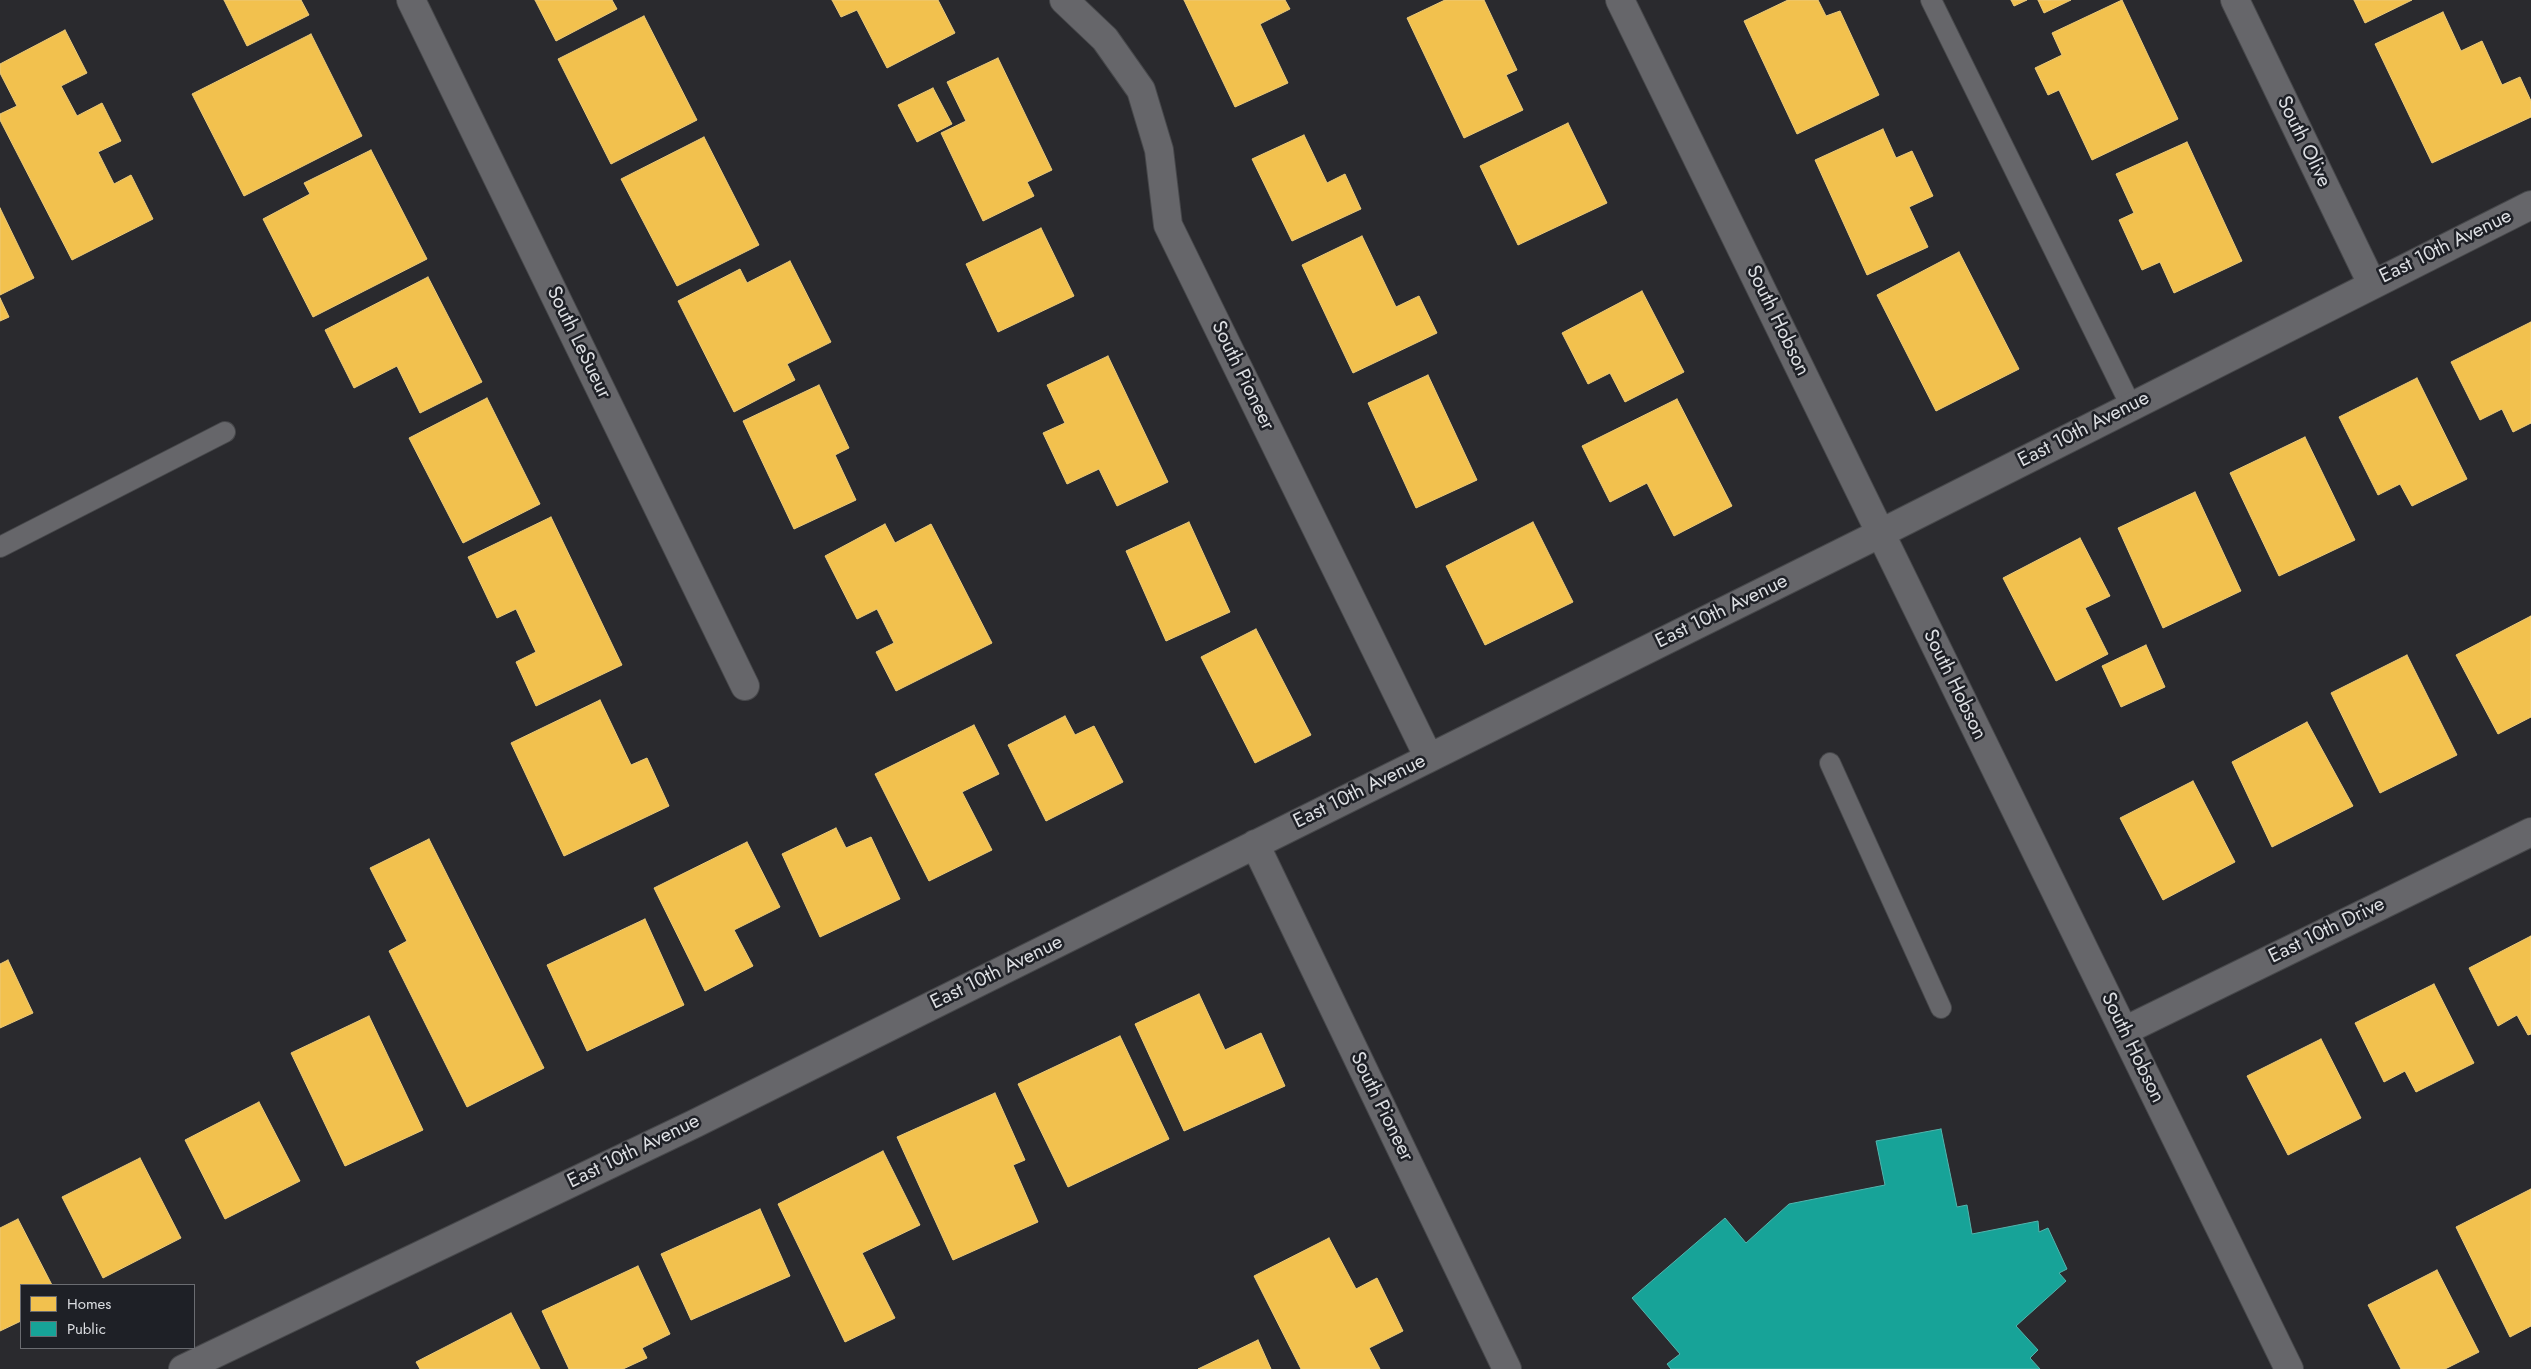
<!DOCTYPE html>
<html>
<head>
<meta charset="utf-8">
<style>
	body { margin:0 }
	#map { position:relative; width:2531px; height:1369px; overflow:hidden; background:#2a2a2e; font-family:Jost,sans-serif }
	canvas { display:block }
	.legend { position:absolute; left:20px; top:1284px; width:175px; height:65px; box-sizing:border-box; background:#1e2026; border:1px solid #6a6c71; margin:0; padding:6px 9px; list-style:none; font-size:15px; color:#dcdee2 }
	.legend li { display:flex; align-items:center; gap:10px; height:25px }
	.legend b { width:25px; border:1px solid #6a6c71 }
</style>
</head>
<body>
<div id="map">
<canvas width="2531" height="1369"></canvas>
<ul class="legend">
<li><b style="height:14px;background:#f2c14e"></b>Homes</li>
<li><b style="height:14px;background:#17a398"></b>Public</li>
</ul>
</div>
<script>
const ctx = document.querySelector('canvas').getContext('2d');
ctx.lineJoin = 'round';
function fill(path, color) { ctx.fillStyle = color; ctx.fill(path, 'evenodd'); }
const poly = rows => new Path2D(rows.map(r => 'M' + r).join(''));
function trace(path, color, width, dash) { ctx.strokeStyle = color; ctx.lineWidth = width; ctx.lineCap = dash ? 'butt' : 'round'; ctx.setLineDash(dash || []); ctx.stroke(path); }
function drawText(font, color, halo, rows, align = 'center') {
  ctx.font = font + ' Jost,sans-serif'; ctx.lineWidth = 5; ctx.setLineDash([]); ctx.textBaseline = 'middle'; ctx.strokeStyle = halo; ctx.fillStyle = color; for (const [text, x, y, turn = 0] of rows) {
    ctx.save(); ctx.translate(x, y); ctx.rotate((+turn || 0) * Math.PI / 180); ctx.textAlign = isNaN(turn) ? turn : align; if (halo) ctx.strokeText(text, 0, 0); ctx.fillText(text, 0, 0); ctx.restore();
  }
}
const homes = poly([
	[224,0,301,0,309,15,247,46,224,0],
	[535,0,612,0,617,9,556,41,535,0],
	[832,0,938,0,955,33,887,68,857,10,841,17,832,0],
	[1184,0,1285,0,1290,9,1260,24,1288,83,1235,107,1184,0],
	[1445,0,1484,0,1517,70,1506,75,1523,110,1464,138,1407,18,1445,0],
	[1788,0,1818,0,1826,16,1840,11,1879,95,1797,134,1744,21,1788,0],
	[2011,0,2027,0,2014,6,2011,0],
	[2038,0,2071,0,2044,13,2038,0],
	[2122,0,2178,119,2092,160,2059,90,2048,95,2035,68,2062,55,2052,33,2122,0],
	[2354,0,2412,0,2365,23,2354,0],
	[2443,12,2461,51,2482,41,2502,85,2520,77,2531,101,2531,117,2432,163,2375,44,2443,12],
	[644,16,697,120,611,164,558,59,644,16],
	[65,30,87,73,61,86,77,116,102,103,121,141,98,152,114,184,131,175,153,219,72,260,0,120,0,114,17,106,0,73,0,64,65,30],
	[311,34,362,136,244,196,192,94,311,34],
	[998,58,1052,170,1027,182,1034,196,983,221,941,133,966,121,947,82,998,58],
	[933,88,952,124,917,142,898,105,933,88],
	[1568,123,1607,203,1518,245,1480,166,1568,123],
	[1883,129,1896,158,1912,151,1933,196,1909,207,1928,247,1867,275,1815,160,1883,129],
	[1304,135,1327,183,1345,174,1361,209,1292,241,1252,159,1304,135],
	[704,137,759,245,677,286,621,179,704,137],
	[2187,142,2242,261,2174,293,2160,262,2142,270,2119,220,2134,213,2116,174,2187,142],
	[371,150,427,259,313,317,263,219,310,194,304,183,371,150],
	[0,208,34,278,0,295,0,208],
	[1041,228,1074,296,998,332,966,264,1041,228],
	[1362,236,1396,307,1419,296,1437,333,1353,373,1302,265,1362,236],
	[1959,252,2019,369,1936,411,1877,295,1959,252],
	[790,261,831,342,787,364,795,380,734,412,678,301,740,269,747,283,790,261],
	[428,277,482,382,420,413,397,366,354,388,325,330,428,277],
	[1642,291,1684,372,1625,402,1610,373,1588,384,1562,333,1642,291],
	[0,298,9,317,0,321,0,298],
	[2531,322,2531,423,2513,432,2502,409,2480,420,2451,362,2531,322],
	[1108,356,1168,482,1117,506,1099,469,1067,484,1043,433,1065,423,1047,385,1108,356],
	[1428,375,1477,480,1416,508,1368,403,1428,375],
	[2417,378,2467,479,2412,506,2400,484,2378,495,2339,417,2417,378],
	[819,385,849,448,835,455,856,500,794,529,743,421,819,385],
	[487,398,540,504,463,543,409,438,487,398],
	[1677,399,1732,506,1674,536,1647,483,1610,502,1582,446,1677,399],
	[2305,437,2355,540,2279,576,2230,473,2305,437],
	[2195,492,2241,591,2163,628,2118,528,2195,492],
	[551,517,622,665,536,706,516,662,536,652,516,609,497,618,468,557,551,517],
	[1189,522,1230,612,1166,641,1126,551,1189,522],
	[1533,522,1573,602,1485,645,1446,566,1533,522],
	[885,524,895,543,931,524,992,643,896,691,876,652,894,643,877,609,857,619,825,556,885,524],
	[2080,538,2110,596,2085,608,2108,654,2056,681,2003,578,2080,538],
	[2531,616,2531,717,2498,734,2456,655,2531,616],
	[1256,629,1311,735,1255,763,1201,657,1256,629],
	[2146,645,2165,687,2121,707,2102,666,2146,645],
	[2407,655,2457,755,2380,793,2331,693,2407,655],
	[600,700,631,765,647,758,669,806,564,856,511,743,600,700],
	[1065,716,1075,735,1094,726,1123,782,1046,821,1008,745,1065,716],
	[2307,722,2353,806,2272,847,2232,762,2307,722],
	[974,725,999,774,962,792,992,850,929,881,875,774,974,725],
	[2193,781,2235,862,2163,900,2120,818,2193,781],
	[836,828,846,848,871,837,900,899,820,937,782,854,836,828],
	[429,839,544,1068,467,1107,389,951,407,941,370,868,429,839],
	[747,842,780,907,734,930,753,966,705,991,654,888,747,842],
	[645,919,684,1005,587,1051,547,965,645,919],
	[2531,936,2531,1034,2528,1035,2517,1015,2498,1026,2469,968,2531,936],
	[8,960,33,1013,0,1028,0,964,8,960],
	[2434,984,2474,1063,2416,1092,2405,1071,2384,1082,2355,1023,2434,984],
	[1199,994,1225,1050,1261,1033,1285,1086,1184,1131,1135,1024,1199,994],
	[369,1016,423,1130,345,1166,291,1053,369,1016],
	[1120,1036,1169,1139,1068,1187,1018,1084,1120,1036],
	[2321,1039,2361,1118,2288,1155,2247,1076,2321,1039],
	[995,1093,1025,1160,1013,1165,1038,1222,953,1260,897,1137,995,1093],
	[259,1102,300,1181,225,1219,185,1140,259,1102],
	[883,1151,920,1225,862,1253,895,1318,845,1342,778,1204,883,1151],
	[140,1158,181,1238,103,1278,62,1197,140,1158],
	[2531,1189,2531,1326,2510,1337,2456,1227,2531,1189],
	[760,1209,790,1276,691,1320,661,1254,760,1209],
	[18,1219,52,1285,21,1285,21,1321,0,1331,0,1228,18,1219],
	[1329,1238,1356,1289,1377,1278,1403,1331,1369,1348,1380,1369,1301,1369,1254,1276,1329,1238],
	[638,1266,670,1334,642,1348,647,1358,623,1369,569,1369,542,1311,638,1266],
	[2437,1270,2479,1352,2445,1369,2401,1369,2368,1305,2437,1270],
	[511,1313,540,1369,420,1369,416,1362,511,1313],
	[1258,1340,1271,1369,1198,1369,1258,1340]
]);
fill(homes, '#f2c14e');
trace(homes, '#ebca7a', 1);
const public = poly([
	[1941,1129,1957,1207,1967,1205,1972,1234,2038,1221,2039,1232,2048,1228,2067,1269,2059,1273,2066,1281,2016,1326,2038,1350,2030,1358,2040,1369,1671,1369,1667,1364,1680,1354,1632,1298,1725,1218,1746,1243,1789,1204,1885,1185,1876,1141,1941,1129]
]);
fill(public, '#17a398');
trace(public, '#52b5ae', 1);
const service = poly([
	[1931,0,2131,406],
	[0,547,225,432],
	[1830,763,1941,1008]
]);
const minor = poly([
	[411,0,745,686],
	[1064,0,1105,39,1141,90,1159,150,1168,225,1429,758],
	[1620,0,2289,1369],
	[2235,0,2372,284],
	[1255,844,1507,1369],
	[2124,1031,2531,832],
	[183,1369,696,1123,1881,533,2531,205]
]);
trace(service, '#47484b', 22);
trace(minor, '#47484b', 30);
trace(service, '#66666a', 20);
trace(minor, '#66666a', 28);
drawText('20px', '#dcdee2', '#1e2026', [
	["South Olive",2303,142,64],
	["East 10th Avenue",2446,247,-26],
	["South Hobson",1777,321,64],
	["South LeSueur",578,343,64],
	["South Pioneer",1242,376,64],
	["East 10th Avenue",2084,430,-27],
	["East 10th Avenue",1722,612,-26],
	["South Hobson",1954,685,64],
	["East 10th Avenue",1360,792,-26],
	["East 10th Drive",2327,931,-26],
	["East 10th Avenue",997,973,-26],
	["South Hobson",2132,1048,64],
	["South Pioneer",1381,1107,64],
	["East 10th Avenue",634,1152,-26]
]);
</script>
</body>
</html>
